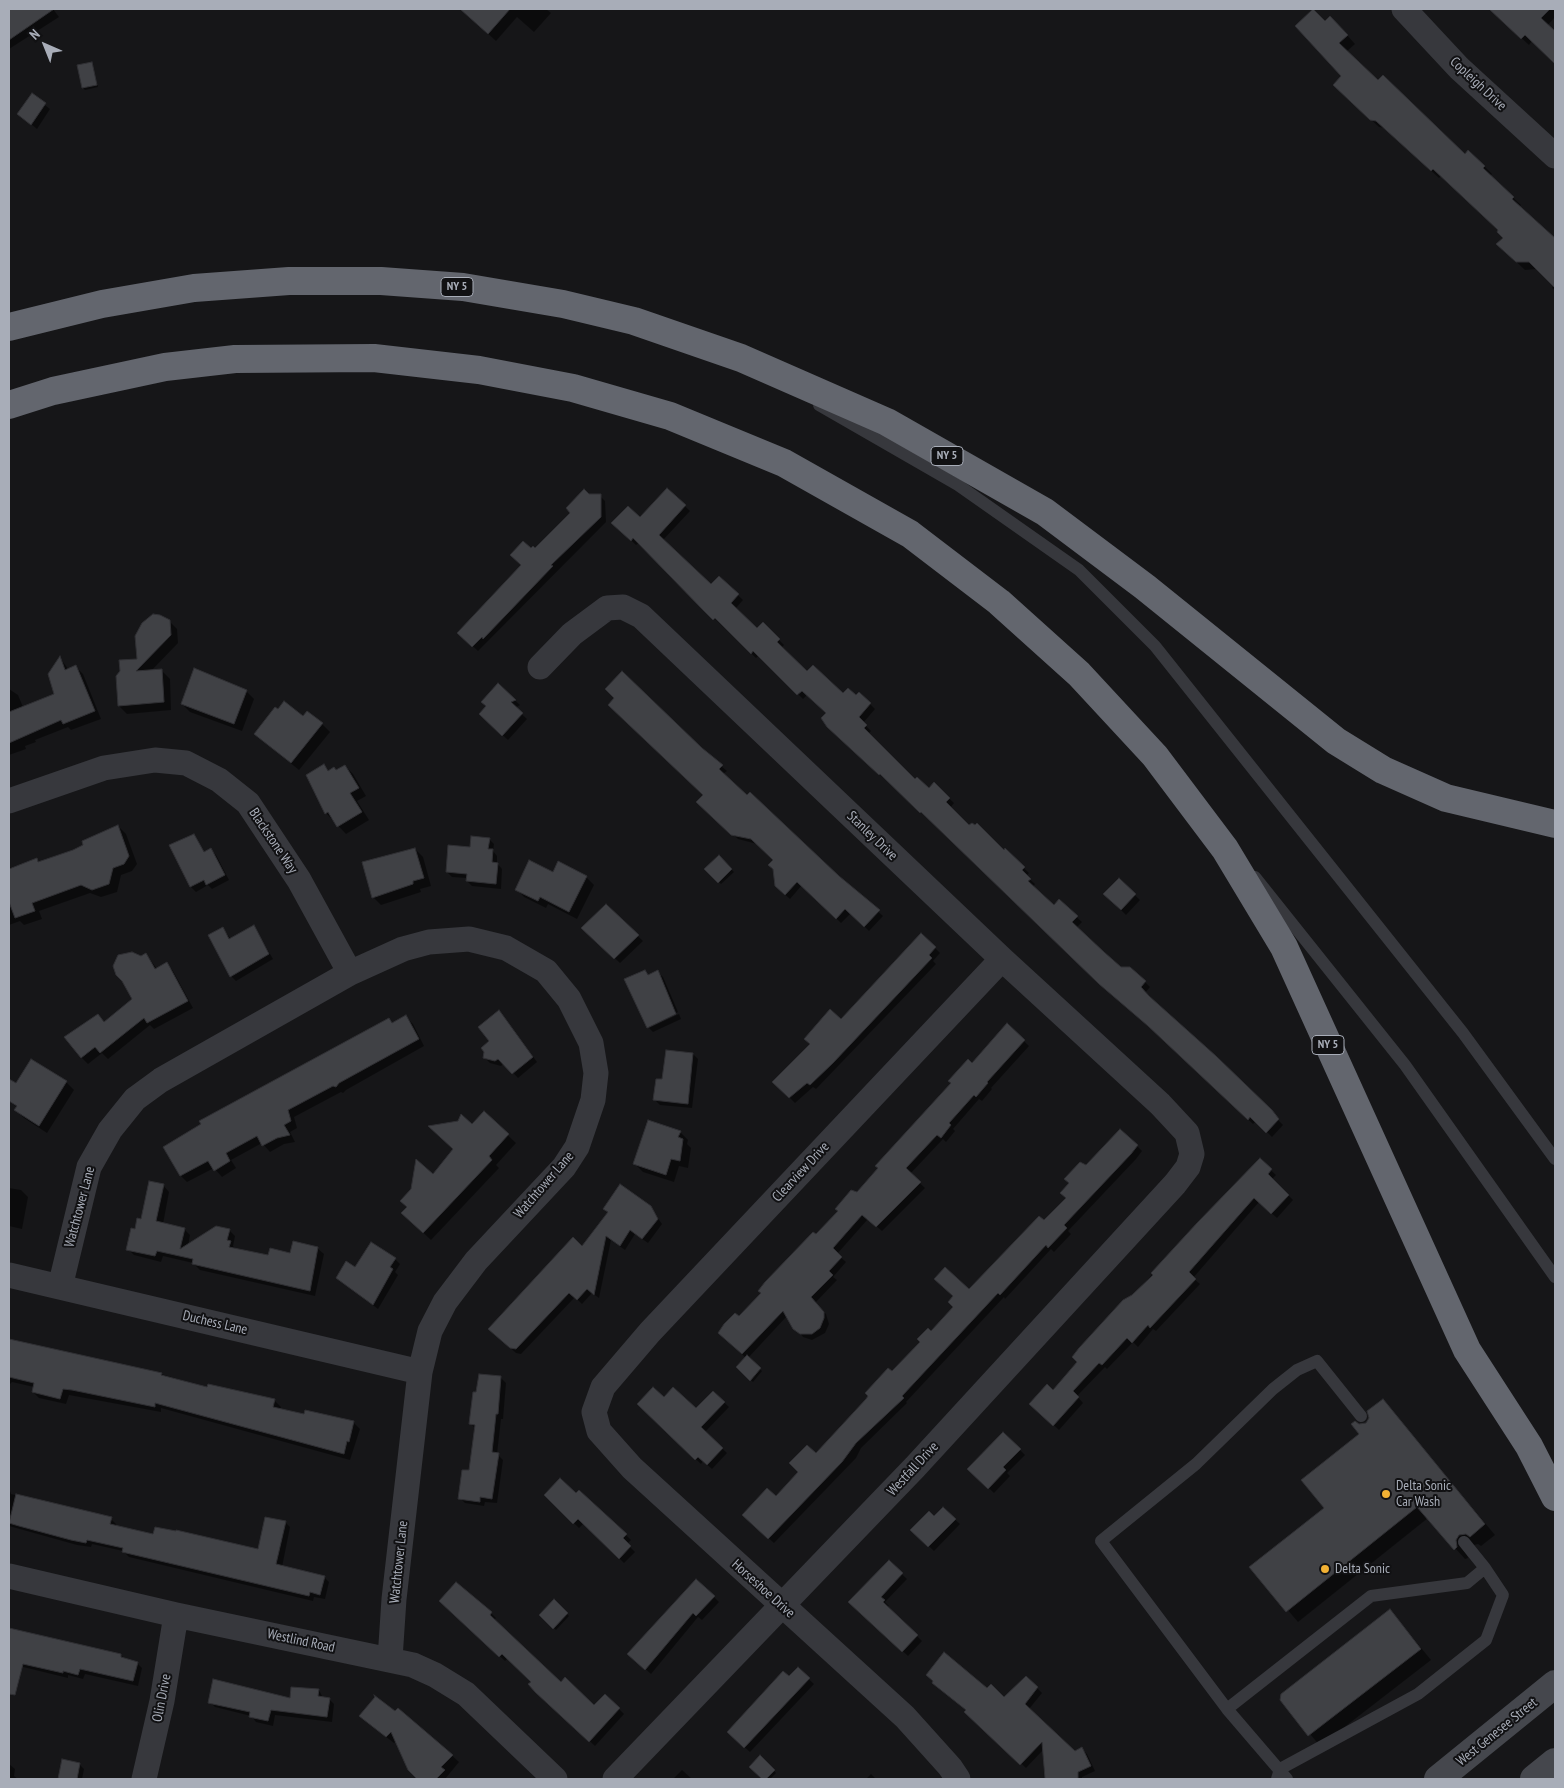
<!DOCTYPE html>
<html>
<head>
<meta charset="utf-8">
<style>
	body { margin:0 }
	#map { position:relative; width:1564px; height:1788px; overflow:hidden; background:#161618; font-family:"PT Sans Narrow",sans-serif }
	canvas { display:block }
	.frame { position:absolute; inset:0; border:10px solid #a8adb8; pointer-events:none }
	.north { position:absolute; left:20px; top:20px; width:50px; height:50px; -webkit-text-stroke:4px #111113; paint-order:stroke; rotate:316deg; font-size:14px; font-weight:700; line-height:20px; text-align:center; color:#a8adb8 }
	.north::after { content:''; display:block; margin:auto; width:18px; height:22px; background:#a8adb8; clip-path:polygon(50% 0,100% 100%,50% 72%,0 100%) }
</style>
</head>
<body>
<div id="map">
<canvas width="1564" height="1788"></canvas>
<div class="frame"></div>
<div class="north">N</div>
</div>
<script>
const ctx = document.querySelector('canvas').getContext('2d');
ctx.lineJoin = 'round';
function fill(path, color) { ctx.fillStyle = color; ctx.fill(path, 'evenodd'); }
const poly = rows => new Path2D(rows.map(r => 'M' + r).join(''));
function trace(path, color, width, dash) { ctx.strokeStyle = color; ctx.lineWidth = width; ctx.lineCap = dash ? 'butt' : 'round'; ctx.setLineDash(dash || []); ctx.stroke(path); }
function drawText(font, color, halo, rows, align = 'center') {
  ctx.font = font + ' "PT Sans Narrow",sans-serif'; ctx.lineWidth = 4; ctx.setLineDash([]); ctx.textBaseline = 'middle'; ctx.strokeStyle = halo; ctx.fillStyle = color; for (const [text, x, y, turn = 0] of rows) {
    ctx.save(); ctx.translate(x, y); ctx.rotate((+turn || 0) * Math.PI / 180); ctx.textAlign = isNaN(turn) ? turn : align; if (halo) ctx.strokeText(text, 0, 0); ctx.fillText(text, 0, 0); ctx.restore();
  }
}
fill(poly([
	[9,9,53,9,59,17,9,49],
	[461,9,546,9,551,13,534,32,517,17,496,41],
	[1490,9,1555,9,1555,17,1547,26,1555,33,1555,63,1532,41,1529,45],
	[1325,23,1338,25,1355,44,1346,52,1465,155,1484,166,1492,174,1490,176,1521,205,1519,207,1555,239,1555,290,1552,288,1554,285,1537,269,1525,270,1506,252,1504,238,1500,230,1441,176,1439,178,1385,128,1379,127,1342,93,1343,76],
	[92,64,98,87,85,90,83,88],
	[32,95,50,109,37,129,19,114],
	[667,489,690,511,663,540,711,586,719,577,743,600,736,608,758,630,763,624,784,645,781,648,807,673,843,694,856,697,859,694,870,704,875,709,863,723,871,731,868,734,915,780,929,789,934,784,954,803,950,808,969,827,1004,851,1005,850,1029,873,1026,876,1035,884,1033,887,1054,906,1059,901,1082,922,1076,928,1121,969,1130,968,1145,982,1150,987,1145,993,1215,1056,1283,1125,1272,1137,1256,1121,1253,1124,927,816,926,817,886,778,885,779,834,732,827,713,807,695,803,699,759,655,756,658,690,595,639,543,636,545,613,523,640,519],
	[589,495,600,496,605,501,606,522,478,651,459,633,522,565,531,550,535,550],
	[157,615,169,621,177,629,178,643,151,671,162,671,170,679,171,710,127,714,119,706,138,660,137,636,147,619],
	[60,658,69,670,76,667,83,674,101,719,71,730,68,727,35,740,36,742,25,746,26,749,9,755,9,689,18,695,23,707,56,694],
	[498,685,520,705,515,708,527,719,508,740,485,719,488,706],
	[246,691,254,699,242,731,190,712,182,704],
	[304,717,322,724,330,732,299,770,255,734],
	[701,749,727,771,723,774,883,916,869,931,851,913,841,923,802,885,790,899,781,891,774,860,757,844,738,839,702,807,705,795],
	[324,766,330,772,337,771,345,766,353,774,366,796,357,801,369,820,346,834,326,813],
	[118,826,126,834,137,864,132,871,121,875,117,892,101,897,90,893,39,911,42,919,24,925,20,921,9,925,9,868,37,860,40,863,73,851],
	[194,836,205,853,211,850,216,855,229,880,212,889,208,885,196,892,191,887,171,845],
	[489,839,494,844,493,851,497,856,497,863,502,869,501,889,472,886,467,881,467,878,452,877,447,872,471,848],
	[415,849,423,857,431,886,420,889,421,892,381,905,373,897],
	[719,857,734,872,721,884,706,869],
	[553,873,586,877,594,885,577,919,548,904,546,908,524,897,517,889],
	[1119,880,1140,900,1126,915,1105,894],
	[606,906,643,941,620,963,583,928],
	[254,927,273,959,236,981,231,976,223,929,231,939],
	[921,934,940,953,933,961,936,964,816,1089,813,1087,795,1103,774,1082,841,1021],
	[146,954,157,969,167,964,173,971,193,1008,154,1029,150,1025,108,1059,102,1053,88,1064,81,1057,98,1015,105,1023,134,1000,141,957],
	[645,971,649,976,658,972,663,977,678,1012,648,1026],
	[679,1014,681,1019,653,1032,649,1028],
	[406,1017,413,1024,424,1046,346,1090,343,1093,341,1092,294,1117,297,1128,290,1132,295,1142,284,1144,270,1152,262,1143,231,1160,236,1168,222,1177,214,1168,187,1182,181,1176,389,1019,393,1023],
	[504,1017,537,1062,518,1078,504,1063,501,1066,490,1063,485,1058],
	[1007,1025,1029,1046,991,1088,992,1089,982,1101,979,1099,953,1129,955,1131,946,1142,943,1139,910,1174,925,1188,882,1231,868,1219,837,1254,846,1262,833,1277,837,1280,815,1303,826,1314,829,1324,825,1333,812,1340,803,1337,787,1316,748,1358,762,1371,753,1382,737,1367,746,1358,720,1333,739,1318,857,1193],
	[693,1054,698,1059,692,1108,660,1105,655,1100,663,1081],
	[32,1060,66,1082,74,1090,47,1133,24,1118,16,1110,18,1108,9,1101,9,1092],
	[484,1113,516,1143,496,1165,499,1168,431,1240,411,1221,433,1176],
	[1121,1130,1142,1151,1136,1159,1068,1231,1071,1234,1054,1252,1051,1249,1005,1299,1004,1297,906,1402,907,1403,861,1448,856,1458,774,1543,743,1515,776,1497,969,1291,1067,1198,1086,1167],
	[680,1132,688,1140,687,1144,691,1148,688,1168,679,1166,674,1182,643,1172,635,1164],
	[1260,1160,1276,1175,1272,1179,1293,1200,1277,1218,1259,1202,1193,1278,1200,1284,1156,1331,1153,1329,1138,1347,1133,1342,1107,1369,1105,1367,1077,1396,1083,1403,1059,1430,1031,1404,1053,1391,1132,1296],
	[163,1185,169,1192,163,1224,184,1229,190,1235,188,1246,229,1230,235,1236,233,1246,236,1250,269,1256,291,1255,317,1248,324,1254,315,1296,200,1270,193,1263,163,1256,161,1262,134,1255,128,1249,136,1231],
	[9,1188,21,1190,28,1197,22,1229,9,1226],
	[650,1207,662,1224,648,1243,635,1234,625,1250,611,1240,599,1298,592,1293,582,1304,575,1297,521,1354,516,1353,490,1329,582,1248,609,1213,604,1209],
	[395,1259,400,1264,395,1272,398,1275,378,1309,337,1278,356,1269],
	[9,1340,161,1374,208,1388,274,1400,281,1407,280,1410,305,1416,353,1422,360,1429,350,1460,161,1408,161,1412,69,1395,66,1404,39,1398,33,1392,34,1387,12,1382,9,1385],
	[501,1378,506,1383,503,1419,501,1419,497,1454,503,1460,497,1503,485,1502,484,1506,465,1503,460,1498,470,1472,476,1429,471,1424],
	[713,1392,729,1407,705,1432,727,1453,712,1469,703,1461,701,1464,638,1404,665,1399,696,1410],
	[1383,1401,1495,1535,1481,1546,1478,1544,1470,1546,1466,1551,1468,1558,1465,1559,1428,1518,1298,1622,1251,1567,1325,1508,1361,1434,1358,1425,1366,1424],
	[1003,1433,1025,1455,1007,1473,1010,1476,994,1493,969,1469],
	[9,1488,11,1494,111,1519,116,1524,116,1527,154,1536,259,1551,285,1522,290,1527,282,1567,324,1577,329,1582,325,1599,314,1597,313,1601,129,1557,123,1551,92,1544,91,1547,77,1545,9,1526],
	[545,1495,576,1495,619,1528,631,1540,627,1544,635,1552,624,1563,584,1523,579,1528],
	[943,1509,960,1524,934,1551,912,1530,934,1518],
	[889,1562,907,1579,885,1602,889,1606,887,1607,922,1641,908,1656,850,1602],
	[456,1584,491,1613,496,1618,494,1620,561,1683,594,1707,605,1695,624,1714,595,1746,542,1697,532,1682,508,1658,505,1661,441,1601],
	[714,1597,719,1602,702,1620,698,1617,651,1674,629,1654],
	[554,1601,569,1616,556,1630,541,1615],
	[1390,1610,1431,1660,1320,1746,1282,1700],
	[9,1628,121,1655,126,1660,137,1663,142,1668,138,1686,85,1674,83,1679,68,1675,68,1678,15,1665,9,1662],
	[798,1669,814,1684,750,1752,733,1737],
	[1026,1677,1042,1693,1029,1709,1074,1753,1082,1749,1087,1754,1095,1771,1082,1777,1082,1779,1044,1779,1043,1750,1026,1768,967,1711,938,1688,987,1690,1004,1699],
	[319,1690,323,1698,329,1699,334,1704,332,1722,275,1715,273,1726,256,1722,251,1716,215,1707,210,1702,291,1699],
	[368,1723,436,1741,459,1762,445,1779,418,1779,409,1770,396,1741,394,1743],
	[760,1757,776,1773,770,1779,764,1779,751,1767],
	[63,1761,79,1764,84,1769,82,1779,59,1779],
	[9,1764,15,1769,14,1776,18,1779,9,1779],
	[682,1770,692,1779,673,1779],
	[871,1774,876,1779,866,1779]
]), '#0007');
const building = poly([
	[9,9,54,9,9,40,9,9],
	[460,9,510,9,488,34,460,9],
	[1313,9,1325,21,1330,16,1348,35,1339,43,1378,80,1383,75,1465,154,1468,150,1485,166,1483,168,1514,197,1512,199,1555,238,1555,288,1529,262,1516,262,1496,244,1503,238,1497,232,1498,230,1433,169,1431,171,1376,121,1370,120,1333,85,1341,76,1295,26,1313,9],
	[1489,9,1550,9,1541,18,1555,31,1555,64,1525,35,1521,39,1489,9],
	[92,62,97,85,82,88,77,65,92,62],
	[32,93,46,103,31,125,17,114,32,93],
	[667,488,686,505,659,535,711,584,719,576,739,594,731,603,757,628,763,622,780,639,777,642,807,671,813,665,843,693,848,688,856,695,859,692,871,703,859,717,867,725,864,728,915,779,917,777,929,788,934,782,950,798,946,802,969,825,972,823,975,825,977,823,1004,850,1005,848,1025,867,1022,870,1031,879,1028,881,1054,905,1059,899,1078,916,1072,922,1104,952,1121,967,1130,967,1146,981,1141,987,1149,996,1216,1056,1272,1110,1279,1119,1266,1133,1250,1117,1248,1120,1148,1026,1099,984,921,812,920,813,880,774,879,775,827,727,821,718,826,713,802,691,797,695,753,651,751,654,715,618,713,620,702,609,633,538,631,541,611,523,628,506,640,517,667,488],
	[584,489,589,494,601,494,601,517,551,565,553,566,483,639,482,637,472,647,457,633,521,565,510,555,523,541,531,548,533,546,535,548,570,513,566,508,584,489],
	[153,614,160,615,170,620,171,635,136,671,162,669,164,702,118,706,116,676,120,671,119,660,137,659,135,636,142,623,153,614],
	[60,656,65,670,76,665,95,711,63,724,61,720,9,743,9,712,54,694,48,674,60,656],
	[194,668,247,690,234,724,181,704,194,668],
	[622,671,702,748,723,765,719,769,747,795,750,792,839,876,880,910,864,927,845,909,836,919,797,882,785,895,775,886,773,869,768,865,773,860,751,839,731,835,696,802,703,795,608,705,614,698,605,689,622,671],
	[498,683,516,700,511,702,523,713,502,736,479,714,486,706,481,702,498,683],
	[284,701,303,716,307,711,323,723,291,763,254,734,275,707,278,709,284,701],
	[324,764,328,771,334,767,336,770,345,765,359,788,350,793,362,812,337,827,328,812,325,814,306,775,324,764],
	[118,825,129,856,124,864,113,868,109,884,92,890,81,885,32,903,35,911,15,918,9,902,9,869,37,858,38,862,73,850,83,845,82,841,118,825],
	[194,834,204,852,211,848,225,875,206,885,204,880,190,887,169,845,194,834],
	[471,836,490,838,488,849,493,849,492,862,498,863,496,884,466,881,467,874,446,872,448,845,470,847,471,836],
	[415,848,424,878,413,881,413,884,372,898,362,862,415,848],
	[719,855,732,869,718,883,704,869,719,855],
	[529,860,553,872,558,861,587,876,569,912,540,897,538,901,515,890,529,860],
	[1119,878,1136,894,1121,910,1103,894,1119,878],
	[606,904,639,935,614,959,581,928,606,904],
	[254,925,269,954,230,977,208,935,223,927,229,939,254,925],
	[921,933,936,947,929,955,932,958,833,1063,810,1085,807,1083,789,1098,772,1082,810,1044,804,1039,830,1009,841,1019,921,933],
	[132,952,141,956,146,953,155,969,167,962,188,1001,147,1023,144,1018,100,1053,95,1047,81,1058,64,1037,98,1014,104,1022,132,999,122,981,116,975,113,966,118,955,132,952],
	[645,970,648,975,658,970,676,1014,647,1028,624,979,645,970],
	[499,1010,533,1057,512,1074,498,1059,495,1061,483,1058,484,1052,481,1048,489,1041,478,1027,499,1010],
	[406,1015,419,1039,339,1083,336,1087,333,1086,288,1110,291,1121,284,1125,290,1135,277,1138,262,1146,257,1136,226,1153,230,1161,214,1171,208,1161,180,1176,163,1147,201,1124,199,1121,389,1018,392,1023,406,1015],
	[1007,1023,1025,1040,987,1082,988,1083,976,1097,974,1095,949,1123,951,1125,941,1138,937,1135,906,1168,921,1182,876,1227,862,1215,833,1248,842,1257,829,1271,833,1275,811,1297,824,1312,824,1318,820,1328,812,1334,800,1334,793,1329,783,1311,742,1354,718,1333,724,1324,735,1313,739,1316,761,1293,758,1291,765,1282,813,1232,816,1234,838,1211,835,1209,851,1190,857,1192,878,1168,875,1166,951,1083,948,1081,968,1059,972,1063,1007,1023],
	[666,1050,693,1053,688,1104,653,1100,656,1079,662,1079,666,1050],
	[31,1059,67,1081,39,1126,14,1110,17,1106,9,1101,9,1079,16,1083,31,1059],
	[484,1111,509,1134,489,1156,492,1160,423,1233,401,1213,407,1207,400,1201,411,1189,416,1159,433,1174,453,1149,428,1126,458,1121,461,1114,472,1124,484,1111],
	[648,1120,681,1131,678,1137,683,1139,680,1161,671,1159,666,1175,633,1164,648,1120],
	[1120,1129,1138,1145,1131,1154,1064,1225,1067,1228,1048,1248,1046,1245,1000,1295,998,1293,902,1396,904,1398,856,1443,842,1462,768,1539,742,1515,767,1488,776,1496,798,1472,789,1463,807,1445,816,1453,866,1399,868,1396,865,1393,888,1368,892,1371,920,1342,917,1339,928,1328,931,1331,953,1307,948,1302,953,1296,934,1279,945,1267,969,1289,1039,1216,1044,1220,1066,1198,1060,1193,1069,1183,1064,1179,1080,1162,1086,1165,1120,1129],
	[1260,1158,1272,1169,1268,1174,1289,1195,1271,1214,1254,1198,1189,1272,1196,1279,1150,1328,1148,1325,1132,1343,1127,1338,1102,1365,1099,1363,1073,1391,1079,1397,1053,1426,1029,1404,1047,1384,1053,1390,1077,1362,1072,1357,1079,1348,1123,1300,1132,1295,1153,1275,1151,1273,1197,1223,1260,1158],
	[149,1181,164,1184,156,1221,185,1228,180,1249,216,1226,230,1229,227,1240,231,1241,229,1247,268,1255,270,1248,290,1253,293,1241,318,1247,310,1291,192,1264,193,1259,157,1251,155,1256,126,1250,131,1228,135,1229,137,1218,141,1219,149,1181],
	[620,1184,651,1206,658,1219,642,1239,630,1230,620,1246,606,1236,594,1295,587,1289,577,1300,569,1293,516,1349,510,1348,488,1329,573,1237,582,1246,608,1212,603,1209,620,1184],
	[371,1242,396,1258,390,1267,393,1269,373,1305,336,1278,346,1261,355,1267,371,1242],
	[9,1339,162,1373,161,1375,207,1387,208,1384,275,1399,273,1407,304,1414,305,1410,354,1421,349,1442,347,1441,344,1454,155,1403,155,1407,72,1390,63,1389,60,1399,32,1392,34,1383,9,1377,9,1339],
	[747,1355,761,1368,750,1381,736,1367,747,1355],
	[479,1374,501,1376,498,1414,496,1414,492,1452,499,1453,492,1499,480,1497,480,1502,458,1499,462,1470,469,1470,475,1425,469,1424,473,1392,476,1392,479,1374],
	[653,1387,664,1397,673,1387,696,1408,713,1391,725,1402,701,1427,723,1448,707,1465,698,1457,695,1460,637,1404,653,1387],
	[1383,1399,1485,1524,1470,1537,1466,1534,1459,1535,1456,1540,1457,1547,1454,1550,1417,1507,1286,1612,1249,1567,1324,1508,1301,1480,1359,1434,1351,1424,1355,1421,1359,1424,1366,1423,1369,1418,1367,1411,1383,1399],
	[1003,1432,1021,1449,1003,1467,1006,1470,988,1489,967,1469,1003,1432],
	[560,1478,576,1493,579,1490,627,1534,623,1538,631,1546,619,1559,578,1519,573,1524,544,1495,560,1478],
	[16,1494,112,1517,110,1524,153,1534,155,1527,176,1531,176,1530,258,1549,265,1517,286,1521,276,1564,325,1576,320,1595,310,1592,309,1596,122,1552,123,1548,87,1540,86,1543,71,1540,19,1526,9,1523,16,1494],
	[943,1507,956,1519,928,1547,910,1530,929,1511,934,1516,943,1507],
	[889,1560,903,1573,881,1597,885,1600,883,1602,918,1635,902,1652,848,1602,889,1560],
	[696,1579,715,1596,696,1616,693,1613,645,1670,627,1654,696,1579],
	[456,1582,492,1612,490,1615,561,1682,565,1677,594,1705,605,1694,620,1708,589,1742,535,1692,528,1684,531,1682,502,1654,499,1657,439,1601,456,1582],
	[554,1599,568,1613,553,1629,539,1615,554,1599],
	[1390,1609,1421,1649,1308,1736,1280,1700,1281,1694,1390,1609],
	[9,1628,121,1654,121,1657,138,1662,133,1681,80,1669,78,1675,63,1671,63,1673,23,1664,15,1695,9,1694,9,1628],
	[944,1652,987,1688,991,1684,1004,1697,1026,1676,1038,1687,1025,1704,1075,1751,1082,1747,1091,1766,1078,1772,1078,1779,1045,1779,1042,1742,1020,1765,964,1712,966,1710,932,1683,933,1681,926,1675,944,1652],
	[798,1667,810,1678,744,1748,727,1732,783,1671,789,1676,798,1667],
	[213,1679,290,1698,291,1687,319,1689,318,1696,330,1698,327,1717,271,1710,268,1721,249,1717,250,1712,208,1703,213,1679],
	[374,1695,395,1711,398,1708,453,1755,441,1767,445,1770,436,1779,417,1779,408,1770,391,1732,386,1737,359,1716,375,1697,374,1695],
	[760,1755,775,1770,766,1779,762,1779,749,1767,760,1755],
	[62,1759,80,1763,77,1779,58,1779,62,1759]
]);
fill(building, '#404145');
trace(building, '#303034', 1);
trace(poly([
	[819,405,958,485,1079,570,1155,646,1463,1033,1555,1159],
	[1255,877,1405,1065,1555,1277],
	[1464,1542,1485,1568],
	[1227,1709,1287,1779],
	[1277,1779,1280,1769,1418,1694,1486,1640,1503,1595,1485,1568,1467,1583,1371,1596,1227,1709,1101,1541,1196,1464,1273,1389,1297,1370,1317,1361,1361,1416]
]), '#37383d', 12);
trace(poly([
	[1404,9,1459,68,1555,156],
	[540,667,572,634,607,608,623,607,641,616,1002,959,1160,1104,1187,1133,1192,1154,1188,1167,1175,1184,915,1467,615,1779],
	[9,801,104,768,155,760,186,763,219,780,248,803,299,880,350,973],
	[9,1275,420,1372],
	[60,1287,89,1167,110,1130,135,1099,161,1080,350,973,403,949,429,942,469,939,506,948,546,971,569,999,591,1043,596,1073,593,1100,577,1147,564,1167,476,1261,445,1302,430,1331,420,1372,394,1599,390,1659],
	[9,1576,176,1615,413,1665,435,1675,466,1694,555,1779],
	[144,1779,162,1701,176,1615],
	[958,1779,950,1767,905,1717,632,1468,599,1431,594,1412,603,1387,650,1332,1002,959]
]), '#37383d', 25);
trace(poly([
	[1438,1779,1555,1684],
	[1534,1779,1555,1762]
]), '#45474d', 28);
trace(poly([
	[9,327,102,304,194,288,289,281,381,281,463,287,563,304,634,321,741,358,887,422,1045,512,1145,587,1336,741,1383,770,1446,798,1555,824],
	[9,405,53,391,165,367,235,359,374,358,479,370,573,388,670,416,784,463,910,534,999,602,1079,674,1155,756,1225,849,1284,947,1467,1350,1529,1446,1555,1497]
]), '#63666e', 28);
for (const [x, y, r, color] of [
	[1386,1494,5,"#f2b134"],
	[1325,1569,5,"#f2b134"]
]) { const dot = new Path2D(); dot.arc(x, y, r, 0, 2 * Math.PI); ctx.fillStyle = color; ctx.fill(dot); trace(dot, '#111113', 2); }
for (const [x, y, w] of [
	[457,287,32],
	[947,456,32],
	[1328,1045,32]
]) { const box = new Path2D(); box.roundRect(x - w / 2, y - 9.5, w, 19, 4); ctx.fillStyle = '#111113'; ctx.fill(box); trace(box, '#a8adb8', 1); }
drawText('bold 12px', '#a8adb8', null, [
	["NY 5",457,287],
	["NY 5",947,456],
	["NY 5",1328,1045]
]);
drawText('14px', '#a8adb8', '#111113', [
	["Copleigh Drive",1478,84,43],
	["Stanley Drive",872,836,44],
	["Blackstone Way",273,841,56],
	["Clearview Drive",801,1172,-47],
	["Watchtower Lane",544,1185,-49],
	["Watchtower Lane",80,1207,-75],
	["Duchess Lane",215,1323,13],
	["Westfall Drive",913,1469,-47],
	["Watchtower Lane",399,1562,-84],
	["Horseshoe Drive",763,1589,42],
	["Westlind Road",301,1641,12],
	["Olin Drive",162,1698,-79],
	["West Genesee Street",1497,1732,-39]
]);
drawText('14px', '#a8adb8', '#111113', [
	["Delta Sonic",1396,1486],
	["Car Wash",1396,1502],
	["Delta Sonic",1335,1569]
], 'left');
</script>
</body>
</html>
